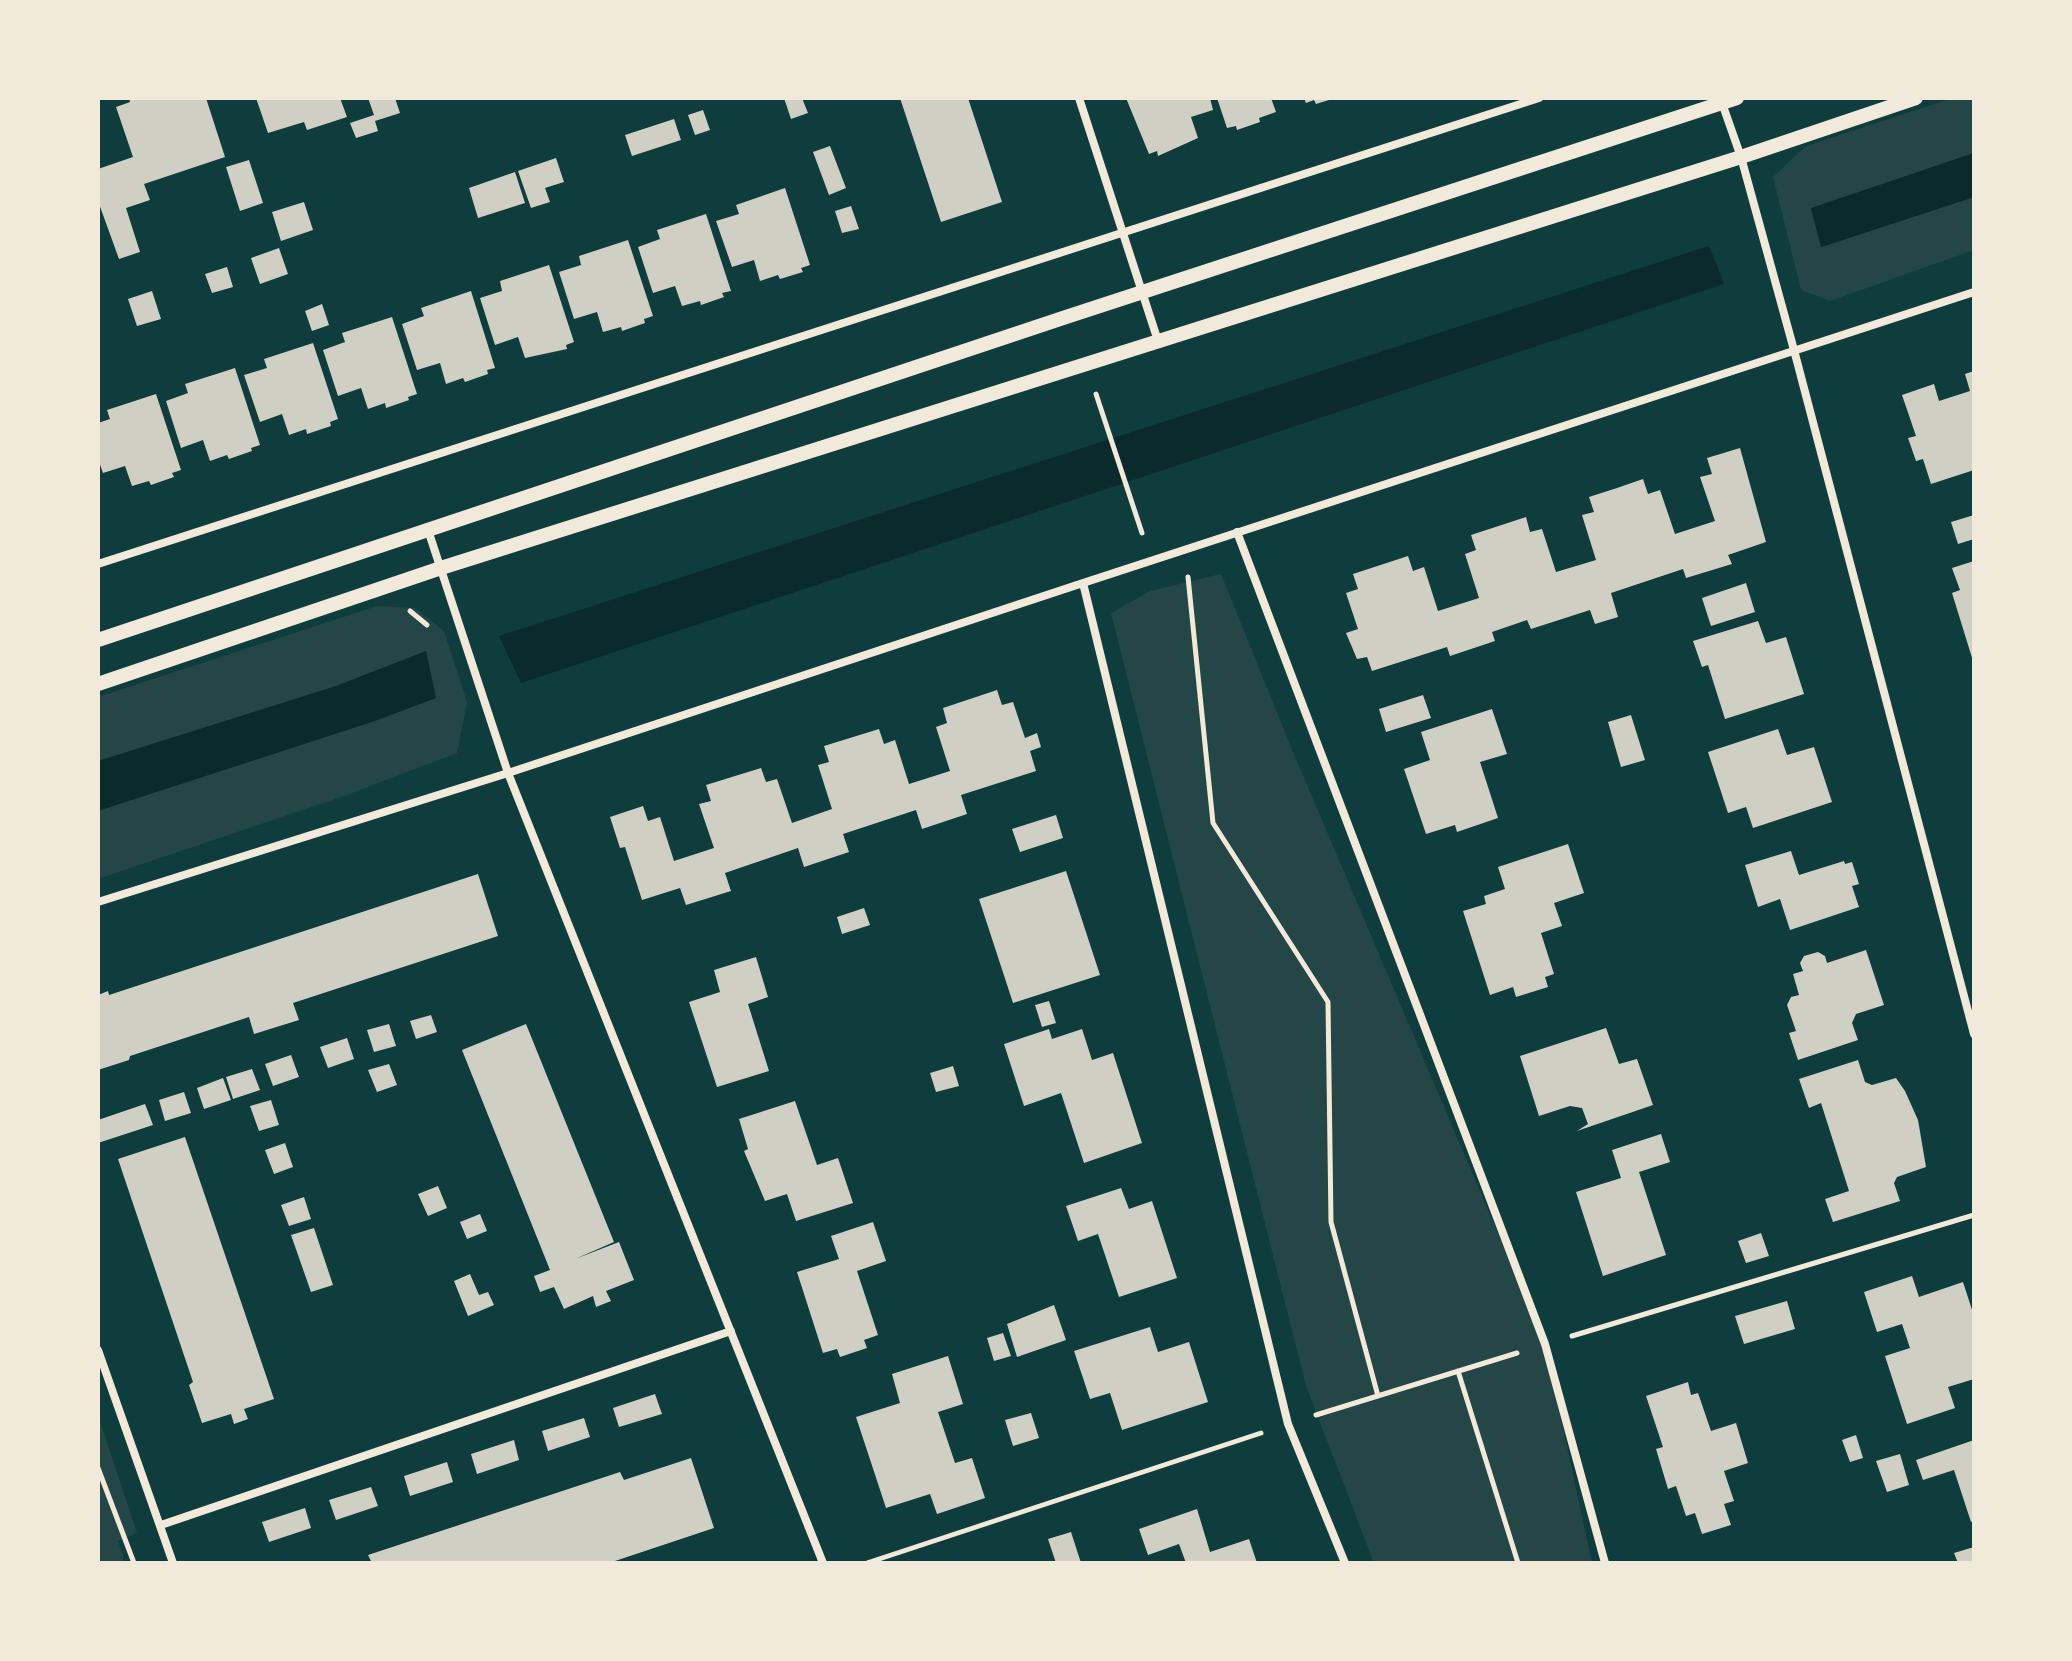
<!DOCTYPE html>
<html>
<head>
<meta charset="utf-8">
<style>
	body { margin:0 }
	#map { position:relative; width:2072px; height:1661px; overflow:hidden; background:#0f3d3e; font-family:Figtree,sans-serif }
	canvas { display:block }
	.frame { position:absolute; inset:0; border:100px solid #f1e9da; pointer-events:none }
</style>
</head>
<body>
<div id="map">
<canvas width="2072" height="1661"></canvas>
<div class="frame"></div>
</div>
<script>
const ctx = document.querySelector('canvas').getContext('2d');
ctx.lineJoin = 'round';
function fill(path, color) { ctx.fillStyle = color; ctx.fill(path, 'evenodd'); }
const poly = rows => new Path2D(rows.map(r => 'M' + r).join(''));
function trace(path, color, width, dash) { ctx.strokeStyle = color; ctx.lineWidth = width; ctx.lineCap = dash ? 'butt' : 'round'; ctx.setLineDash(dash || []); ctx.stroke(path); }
fill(poly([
	[1953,98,1974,98,1974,153,1811,209,1822,247,1974,197,1974,250,1830,301,1801,290,1773,177,1806,146],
	[1221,574,1293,752,1545,1344,1592,1563,1374,1563,1306,1386,1111,613,1150,591],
	[377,606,415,608,444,631,467,702,457,753,347,795,98,879,98,697],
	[98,1415,137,1533,118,1541,125,1563,98,1563]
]), '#244646');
fill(poly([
	[1974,153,1974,197,1821,247,1811,208],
	[1709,246,1724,284,521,683,499,636],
	[426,651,436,698,375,721,98,811,98,761,336,686]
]), '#0a2a2b');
fill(poly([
	[129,98,206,98,225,157,144,184,150,200,126,208,140,252,119,259,98,201,98,169,133,157,116,107,130,102],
	[256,98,340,98,347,117,307,130,304,122,268,133],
	[368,98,395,98,400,113,375,121,378,131,356,138,350,123,374,115],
	[784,98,802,98,808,113,791,119],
	[900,98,968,98,1002,202,941,222],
	[1126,98,1210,98,1213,110,1191,117,1198,138,1158,156,1157,151,1149,154],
	[1217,98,1271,98,1276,112,1259,118,1260,122,1237,130,1236,126,1227,128],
	[1304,98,1332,98,1332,99,1316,104,1314,100,1306,103],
	[703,110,710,130,695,135,688,115],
	[674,119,681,140,632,156,625,135],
	[830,146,846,188,829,195,813,152],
	[556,158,564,182,545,188,550,202,531,208,518,171],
	[249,160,263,203,240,211,226,167],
	[515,172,525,203,478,218,469,188],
	[785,188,810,265,801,268,803,272,780,279,778,275,760,281,754,260,732,267,716,221,739,214,736,205],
	[304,202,313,230,281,241,272,212],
	[851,206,859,229,842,233,835,211],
	[706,214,731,291,722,293,724,297,701,305,700,301,682,306,675,286,653,293,638,247,660,239,657,230],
	[628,240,653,316,644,319,645,323,622,331,621,327,603,332,597,312,574,319,559,272,581,265,579,256],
	[279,248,288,274,260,284,251,258],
	[549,265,574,342,566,345,567,349,525,358,518,337,495,345,480,298,502,291,500,281],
	[227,267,233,287,212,293,205,274],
	[152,291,161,319,137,326,128,299],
	[471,291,495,368,487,370,488,374,465,382,463,378,446,384,440,363,417,370,402,324,424,316,421,308],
	[322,304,329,325,312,331,305,311],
	[392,317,417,394,408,397,409,400,386,408,385,403,368,409,361,388,338,396,323,350,345,342,342,333],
	[313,343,338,419,330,422,331,426,307,434,306,429,289,435,282,414,260,422,244,375,267,368,264,359],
	[235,368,260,445,251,448,252,451,229,459,227,455,210,461,203,440,181,448,166,401,188,393,185,384],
	[1974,371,1974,470,1931,484,1923,459,1916,461,1908,438,1916,436,1902,395,1934,384,1939,401,1970,391,1965,374],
	[156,394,181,470,172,473,174,477,151,485,149,481,132,486,125,466,103,473,98,459,98,423,110,419,107,410],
	[1740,448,1766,542,1728,555,1732,564,1686,578,1683,569,1611,593,1618,617,1595,624,1590,610,1531,629,1527,620,1492,632,1495,641,1450,656,1447,647,1372,671,1367,657,1357,659,1346,633,1358,629,1346,593,1358,589,1353,574,1408,556,1413,571,1424,567,1438,611,1479,598,1465,554,1476,550,1471,535,1526,517,1530,532,1542,529,1556,572,1596,560,1582,515,1594,512,1589,497,1617,488,1643,479,1648,494,1660,490,1675,534,1715,521,1700,477,1712,474,1707,458],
	[1974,515,1974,539,1958,544,1951,522],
	[1974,561,1974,661,1973,661,1952,593,1960,590,1952,568],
	[1746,583,1755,612,1711,626,1702,598],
	[1758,621,1766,643,1786,637,1804,694,1725,719,1708,665,1702,667,1693,641],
	[997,690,1002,705,1013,702,1025,738,1037,733,1041,747,1030,751,1036,771,961,795,967,814,922,829,916,810,843,834,849,852,804,867,798,848,725,873,731,891,686,905,680,888,642,900,625,847,620,848,610,817,643,806,648,821,660,817,674,861,714,848,699,804,711,801,706,785,761,768,766,782,777,779,792,823,832,809,818,765,829,762,824,746,879,729,884,744,895,740,909,784,950,771,936,727,947,723,943,708],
	[1423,695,1431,718,1386,732,1379,709],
	[1492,709,1507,754,1480,762,1498,818,1457,832,1455,825,1426,834,1404,769,1430,760,1421,732],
	[1631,715,1645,760,1621,767,1608,722],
	[1778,729,1787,755,1814,747,1832,802,1753,828,1746,807,1728,813,1708,752],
	[1056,815,1063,838,1020,852,1012,829],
	[1568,844,1584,893,1554,903,1562,926,1541,933,1554,974,1545,977,1548,987,1516,997,1513,987,1490,995,1463,911,1486,904,1484,896,1505,889,1498,867],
	[1791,851,1799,875,1844,861,1845,864,1852,862,1859,884,1852,886,1859,907,1790,930,1780,899,1758,907,1745,865],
	[1066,871,1100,975,1013,1003,979,899],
	[478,874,498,936,293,1003,299,1020,254,1034,249,1017,130,1056,129,1060,98,1070,98,995,108,991,109,995],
	[864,908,870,925,842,934,837,917],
	[1866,950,1884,1005,1856,1014,1852,1023,1858,1040,1798,1060,1789,1033,1796,1031,1787,1005,1791,997,1799,995,1793,974,1803,971,1800,963,1804,956,1818,952,1825,956,1827,963],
	[756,957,768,997,748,1004,769,1071,717,1087,689,1002,720,992,714,970],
	[1049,1001,1056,1023,1042,1027,1035,1005],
	[431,1015,437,1032,416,1039,410,1021],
	[389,1024,396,1046,374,1052,367,1030],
	[526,1024,614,1242,575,1259,619,1242,634,1280,606,1291,611,1301,596,1307,593,1296,564,1309,554,1287,540,1292,534,1276,550,1270,462,1050],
	[1606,1028,1619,1064,1637,1059,1653,1105,1577,1131,1588,1124,1582,1108,1570,1106,1539,1116,1520,1056],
	[1049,1029,1052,1039,1082,1029,1092,1060,1113,1053,1142,1143,1084,1163,1061,1093,1024,1106,1004,1044],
	[347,1038,354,1059,328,1068,320,1047],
	[291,1055,299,1077,273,1086,265,1064],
	[1858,1060,1865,1082,1872,1085,1896,1078,1905,1091,1918,1120,1926,1167,1897,1177,1894,1183,1900,1201,1833,1222,1825,1199,1849,1191,1821,1103,1809,1108,1799,1079],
	[389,1064,397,1085,377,1092,368,1070],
	[953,1066,959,1086,936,1092,930,1073],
	[252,1069,260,1090,233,1099,226,1077],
	[223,1078,231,1100,204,1109,197,1088],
	[184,1092,191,1113,165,1121,159,1100],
	[271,1100,279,1125,259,1131,250,1106],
	[795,1101,817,1165,838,1158,853,1203,796,1221,787,1194,765,1201,744,1151,748,1149,739,1119],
	[145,1104,153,1125,98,1143,98,1120],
	[1661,1134,1670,1162,1639,1172,1666,1255,1603,1276,1576,1192,1621,1178,1612,1150],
	[185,1137,274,1399,244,1409,248,1419,234,1424,231,1414,202,1423,189,1385,193,1382,118,1159],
	[285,1143,293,1167,274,1174,265,1150],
	[438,1186,447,1208,428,1216,418,1194],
	[1121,1188,1129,1209,1152,1201,1177,1278,1119,1297,1098,1234,1078,1241,1066,1206],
	[304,1197,311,1219,289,1226,281,1205],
	[480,1214,487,1231,467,1239,460,1222],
	[873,1222,886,1261,857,1271,878,1335,864,1340,867,1348,840,1357,837,1349,823,1353,797,1272,839,1259,831,1236],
	[314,1228,333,1285,311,1292,291,1235],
	[1761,1233,1769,1256,1746,1263,1738,1241],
	[470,1274,479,1295,488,1292,494,1305,468,1316,454,1281],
	[1912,1276,1919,1297,1963,1282,1974,1316,1974,1379,1948,1387,1955,1408,1907,1424,1885,1356,1910,1348,1902,1324,1877,1332,1864,1292],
	[1787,1301,1795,1329,1744,1344,1735,1316],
	[1054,1305,1066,1340,1017,1357,1007,1324],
	[1150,1327,1158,1352,1189,1342,1208,1402,1122,1430,1110,1393,1090,1399,1074,1351],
	[1003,1333,1011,1356,994,1361,987,1338],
	[948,1356,963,1404,938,1412,955,1463,972,1458,985,1498,937,1514,930,1494,886,1508,856,1417,900,1403,892,1374],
	[1688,1382,1691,1395,1698,1393,1711,1431,1736,1423,1748,1463,1724,1471,1734,1501,1724,1504,1731,1525,1702,1534,1695,1513,1686,1516,1676,1486,1668,1489,1656,1449,1663,1447,1646,1396],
	[655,1394,662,1414,619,1427,613,1408],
	[1031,1413,1039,1438,1013,1446,1005,1420],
	[584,1418,590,1437,548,1451,542,1431],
	[1856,1435,1863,1458,1850,1462,1842,1440],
	[514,1440,519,1460,477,1474,471,1454],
	[1974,1440,1974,1521,1971,1522,1954,1470,1923,1480,1916,1460],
	[1900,1454,1909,1485,1887,1492,1876,1461],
	[691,1458,714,1528,609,1563,372,1563,368,1555,620,1472,624,1480],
	[447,1462,453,1482,410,1496,404,1476],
	[371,1487,378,1506,336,1520,329,1500],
	[305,1508,311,1528,269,1542,262,1522],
	[1197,1509,1210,1552,1249,1539,1257,1563,1186,1563,1179,1544,1148,1555,1139,1529],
	[1071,1532,1081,1563,1056,1563,1048,1539],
	[1974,1547,1974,1563,1958,1563,1954,1553]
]), '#cfcfc3');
trace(poly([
	[1096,394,1142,533],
	[1188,577,1213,823,1328,1002,1331,1222,1378,1396],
	[410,611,427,625],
	[1572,1336,1974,1215],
	[1458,1371,1518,1563],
	[1316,1415,1517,1353],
	[98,1468,134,1563],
	[867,1563,1261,1433]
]), '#f1e9da', 5);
trace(poly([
	[1079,98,1158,341],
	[1722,103,1741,157,1794,350,1974,1034],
	[428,530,508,773,823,1563],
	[1237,532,1545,1344,1605,1563],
	[98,564,1539,98],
	[1083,583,1974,292],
	[98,902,508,773,1083,583,1288,1424,1345,1563],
	[98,1350,173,1563],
	[161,1525,731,1331]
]), '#f1e9da', 8);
trace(poly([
	[98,640,1066,317,1737,98],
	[98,684,441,568,1741,157,1916,98]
]), '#f1e9da', 14);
</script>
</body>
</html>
